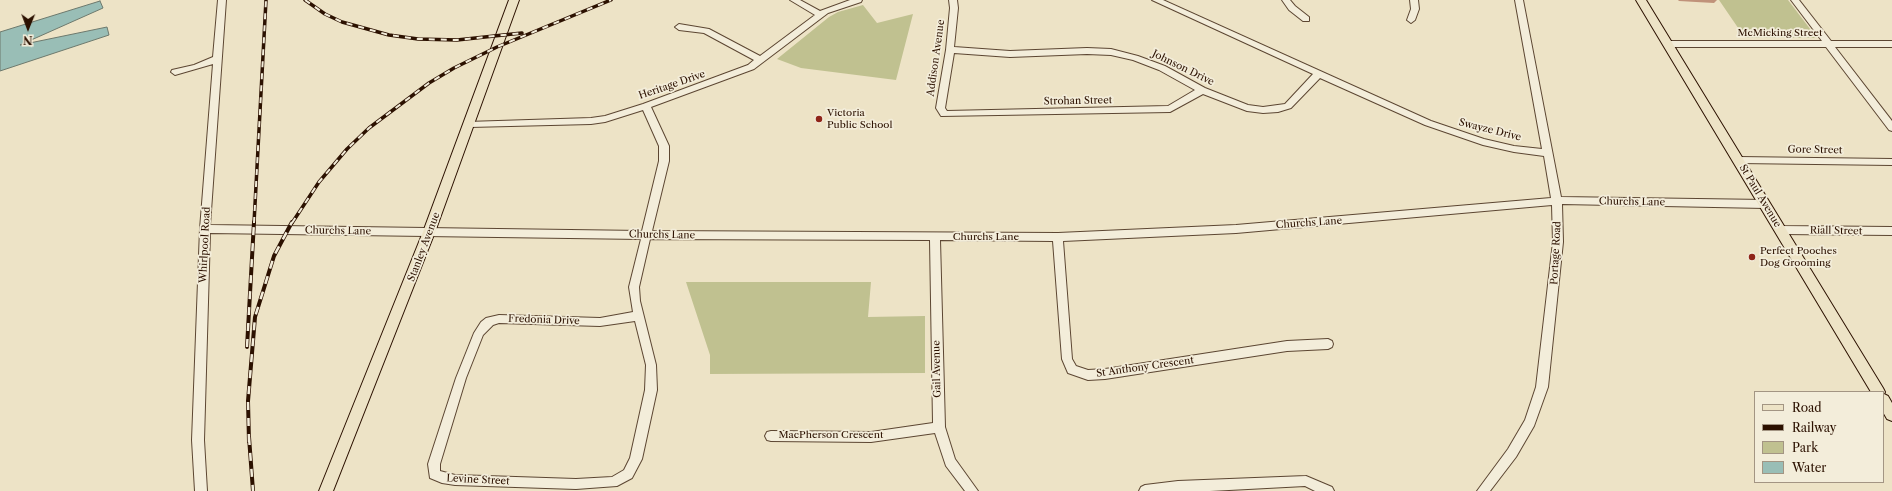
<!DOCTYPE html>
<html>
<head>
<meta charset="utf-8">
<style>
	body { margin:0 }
	#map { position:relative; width:1892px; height:491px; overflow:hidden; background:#ede3c6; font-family:"Libre Caslon Text",serif }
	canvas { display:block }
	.legend { position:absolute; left:1754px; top:391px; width:130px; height:92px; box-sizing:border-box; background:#f3edda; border:1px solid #a39583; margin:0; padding:5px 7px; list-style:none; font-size:12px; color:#2c1100 }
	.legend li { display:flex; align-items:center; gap:8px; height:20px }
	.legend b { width:20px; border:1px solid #a39583 }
	.north { position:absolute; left:8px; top:8px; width:40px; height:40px; -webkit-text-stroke:3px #f3edda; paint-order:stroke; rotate:181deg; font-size:11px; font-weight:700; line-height:16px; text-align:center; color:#2c1100 }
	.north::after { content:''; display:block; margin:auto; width:14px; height:18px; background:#2c1100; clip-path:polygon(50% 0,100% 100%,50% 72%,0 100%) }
</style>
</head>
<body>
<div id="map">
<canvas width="1892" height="491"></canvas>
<ul class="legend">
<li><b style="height:5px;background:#ede3c6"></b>Road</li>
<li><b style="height:5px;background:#2c1100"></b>Railway</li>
<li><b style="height:11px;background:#c0c190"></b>Park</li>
<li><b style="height:11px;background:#99beb6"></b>Water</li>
</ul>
<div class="north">N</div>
</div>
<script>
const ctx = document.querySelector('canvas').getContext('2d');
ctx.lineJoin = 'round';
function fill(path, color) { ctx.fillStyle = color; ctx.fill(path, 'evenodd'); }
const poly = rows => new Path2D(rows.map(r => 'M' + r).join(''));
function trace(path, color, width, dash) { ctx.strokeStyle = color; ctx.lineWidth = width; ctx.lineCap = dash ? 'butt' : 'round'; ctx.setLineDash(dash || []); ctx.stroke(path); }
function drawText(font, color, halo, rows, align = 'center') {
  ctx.font = font + ' "Libre Caslon Text",serif'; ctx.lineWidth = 3.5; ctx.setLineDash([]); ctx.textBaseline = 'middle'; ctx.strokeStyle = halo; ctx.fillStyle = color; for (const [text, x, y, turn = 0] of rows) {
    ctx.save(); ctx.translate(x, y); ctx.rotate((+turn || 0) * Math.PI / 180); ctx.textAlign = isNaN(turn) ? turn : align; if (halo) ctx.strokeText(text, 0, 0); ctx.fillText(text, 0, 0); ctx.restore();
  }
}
fill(poly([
	[1719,0,1788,0,1817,38,1745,38],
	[863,5,877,23,913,14,896,80,801,68,777,59,829,17,838,12],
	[686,282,871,282,868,317,925,316,925,373,710,374,710,355]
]), '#c0c190');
const water = poly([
	[100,1,103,8,20,45,107,27,109,35,0,71,0,32,100,1]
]);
fill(water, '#99beb6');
trace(water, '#6d796d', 1);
const minor = poly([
	[218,0,226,0,210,225,642,231,659,161,659,146,643,110,605,122,591,124,470,127,467,126,465,124,467,122,591,118,605,116,643,104,748,65,754,60,704,33,679,30,675,27,679,24,709,29,760,56,815,15,790,0,800,0,820,11,850,0,862,0,861,2,828,13,754,69,651,107,669,146,669,161,652,231,1058,233,1236,225,1551,198,1544,156,1514,152,1483,145,1425,125,1320,78,1291,108,1278,112,1263,113,1247,111,1203,94,1170,112,941,116,936,108,946,50,950,8,949,0,957,0,958,8,954,47,1010,51,1087,48,1111,49,1138,56,1165,66,1205,88,1248,105,1263,107,1285,104,1313,74,1152,0,1163,0,1431,121,1484,139,1514,146,1542,149,1515,0,1523,0,1561,197,1765,200,1770,204,1765,208,1562,204,1563,242,1548,387,1534,426,1516,457,1490,491,1477,491,1508,449,1525,420,1536,387,1553,242,1552,205,1236,233,1063,241,1072,359,1076,366,1088,370,1105,369,1287,341,1328,339,1332,341,1333,344,1332,347,1328,349,1287,351,1105,379,1088,380,1068,373,1062,359,1053,241,940,240,945,427,955,459,978,491,965,491,946,466,935,433,871,442,771,441,767,440,765,436,767,432,771,431,871,432,933,423,930,240,650,239,639,287,640,301,656,365,657,390,642,459,632,478,617,486,576,489,455,485,442,483,430,478,428,464,456,378,474,333,481,322,486,318,499,315,600,318,633,312,629,287,641,239,210,233,204,440,207,491,195,491,192,440,200,229,213,64,175,75,171,72,172,70,194,65,213,57,218,0],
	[954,53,1010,57,1087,54,1111,55,1133,60,1159,70,1195,90,1168,106,947,111,945,108,954,53],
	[635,321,646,365,645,390,630,458,624,470,612,477,576,479,455,475,440,471,440,464,466,378,483,335,493,325,499,323,600,326,635,321],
	[1282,0,1290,0,1295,6,1309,17,1309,21,1303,21,1289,10,1282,0],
	[1410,0,1418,0,1419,9,1415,20,1411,23,1407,20,1411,9,1410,0],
	[1791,0,1799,0,1831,41,1892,41,1892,47,1835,47,1892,121,1892,131,1889,130,1826,47,1667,47,1663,44,1667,41,1822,41,1791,0],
	[1739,157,1892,159,1892,165,1739,163,1734,160,1739,157],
	[1780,226,1892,227,1892,235,1780,234,1777,233,1775,230,1777,227,1780,226],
	[1306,476,1332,487,1334,491,1315,491,1305,486,1210,491,1139,491,1141,487,1145,485,1178,481,1306,476]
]);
const major = poly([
	[509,0,519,0,435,232,333,491,319,491,423,232,509,0],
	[1636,0,1646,0,1883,388,1885,392,1884,394,1888,396,1892,403,1892,421,1887,419,1883,412,1883,392,1871,392,1636,0]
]);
trace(minor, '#5c4632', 2);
trace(major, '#2c1100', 2);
fill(minor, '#f3edda');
fill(major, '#ede3c6');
const railFar1 = poly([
	[305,0,325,14,342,22,389,35,418,39,457,40,522,33],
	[254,223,266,0],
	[292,223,319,182,347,149,369,128,429,83,454,68,497,47,611,0]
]);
const rail = poly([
	[247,347,254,222],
	[249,437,253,491],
	[249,442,248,401,255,317,274,256,292,222]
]);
trace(railFar1, '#2c1100', 3.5);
trace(rail, '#2c1100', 4);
trace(railFar1, '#f3edda', 2, [6]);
trace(rail, '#f3edda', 2.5, [8]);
fill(poly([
	[1678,0,1717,0,1714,3,1696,2,1679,1]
]), '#c0927a');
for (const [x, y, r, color] of [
	[819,119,4,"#8f2418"],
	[1752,257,4,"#8f2418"]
]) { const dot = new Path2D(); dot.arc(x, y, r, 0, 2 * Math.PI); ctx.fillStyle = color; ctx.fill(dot); trace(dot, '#f3edda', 1.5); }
drawText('10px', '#2c1100', '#f3edda', [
	["McMicking Street",1780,33],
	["Addison Avenue",936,58,-82],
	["Johnson Drive",1183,68,26],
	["Heritage Drive",672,85,-19],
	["Strohan Street",1078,101,-1],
	["Swayze Drive",1490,130,14],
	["Gore Street",1815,150,1],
	["St Paul Avenue",1760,196,59],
	["Churchs Lane",1632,202,1],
	["Churchs Lane",1309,223,-4],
	["Churchs Lane",338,231,1],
	["Riall Street",1836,231,1],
	["Churchs Lane",662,235,1],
	["Churchs Lane",986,237],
	["Whirlpool Road",205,245,-87],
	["Stanley Avenue",424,247,-69],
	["Portage Road",1556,253,-87],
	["Fredonia Drive",544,320,2],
	["St Anthony Crescent",1145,367,-8],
	["Gail Avenue",937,369,-91],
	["MacPherson Crescent",831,435],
	["Levine Street",478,480,3]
]);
drawText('10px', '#2c1100', '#f3edda', [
	["Victoria",827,113],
	["Public School",827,125],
	["Perfect Pooches",1760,251],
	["Dog Grooming",1760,263]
], 'left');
</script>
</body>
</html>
